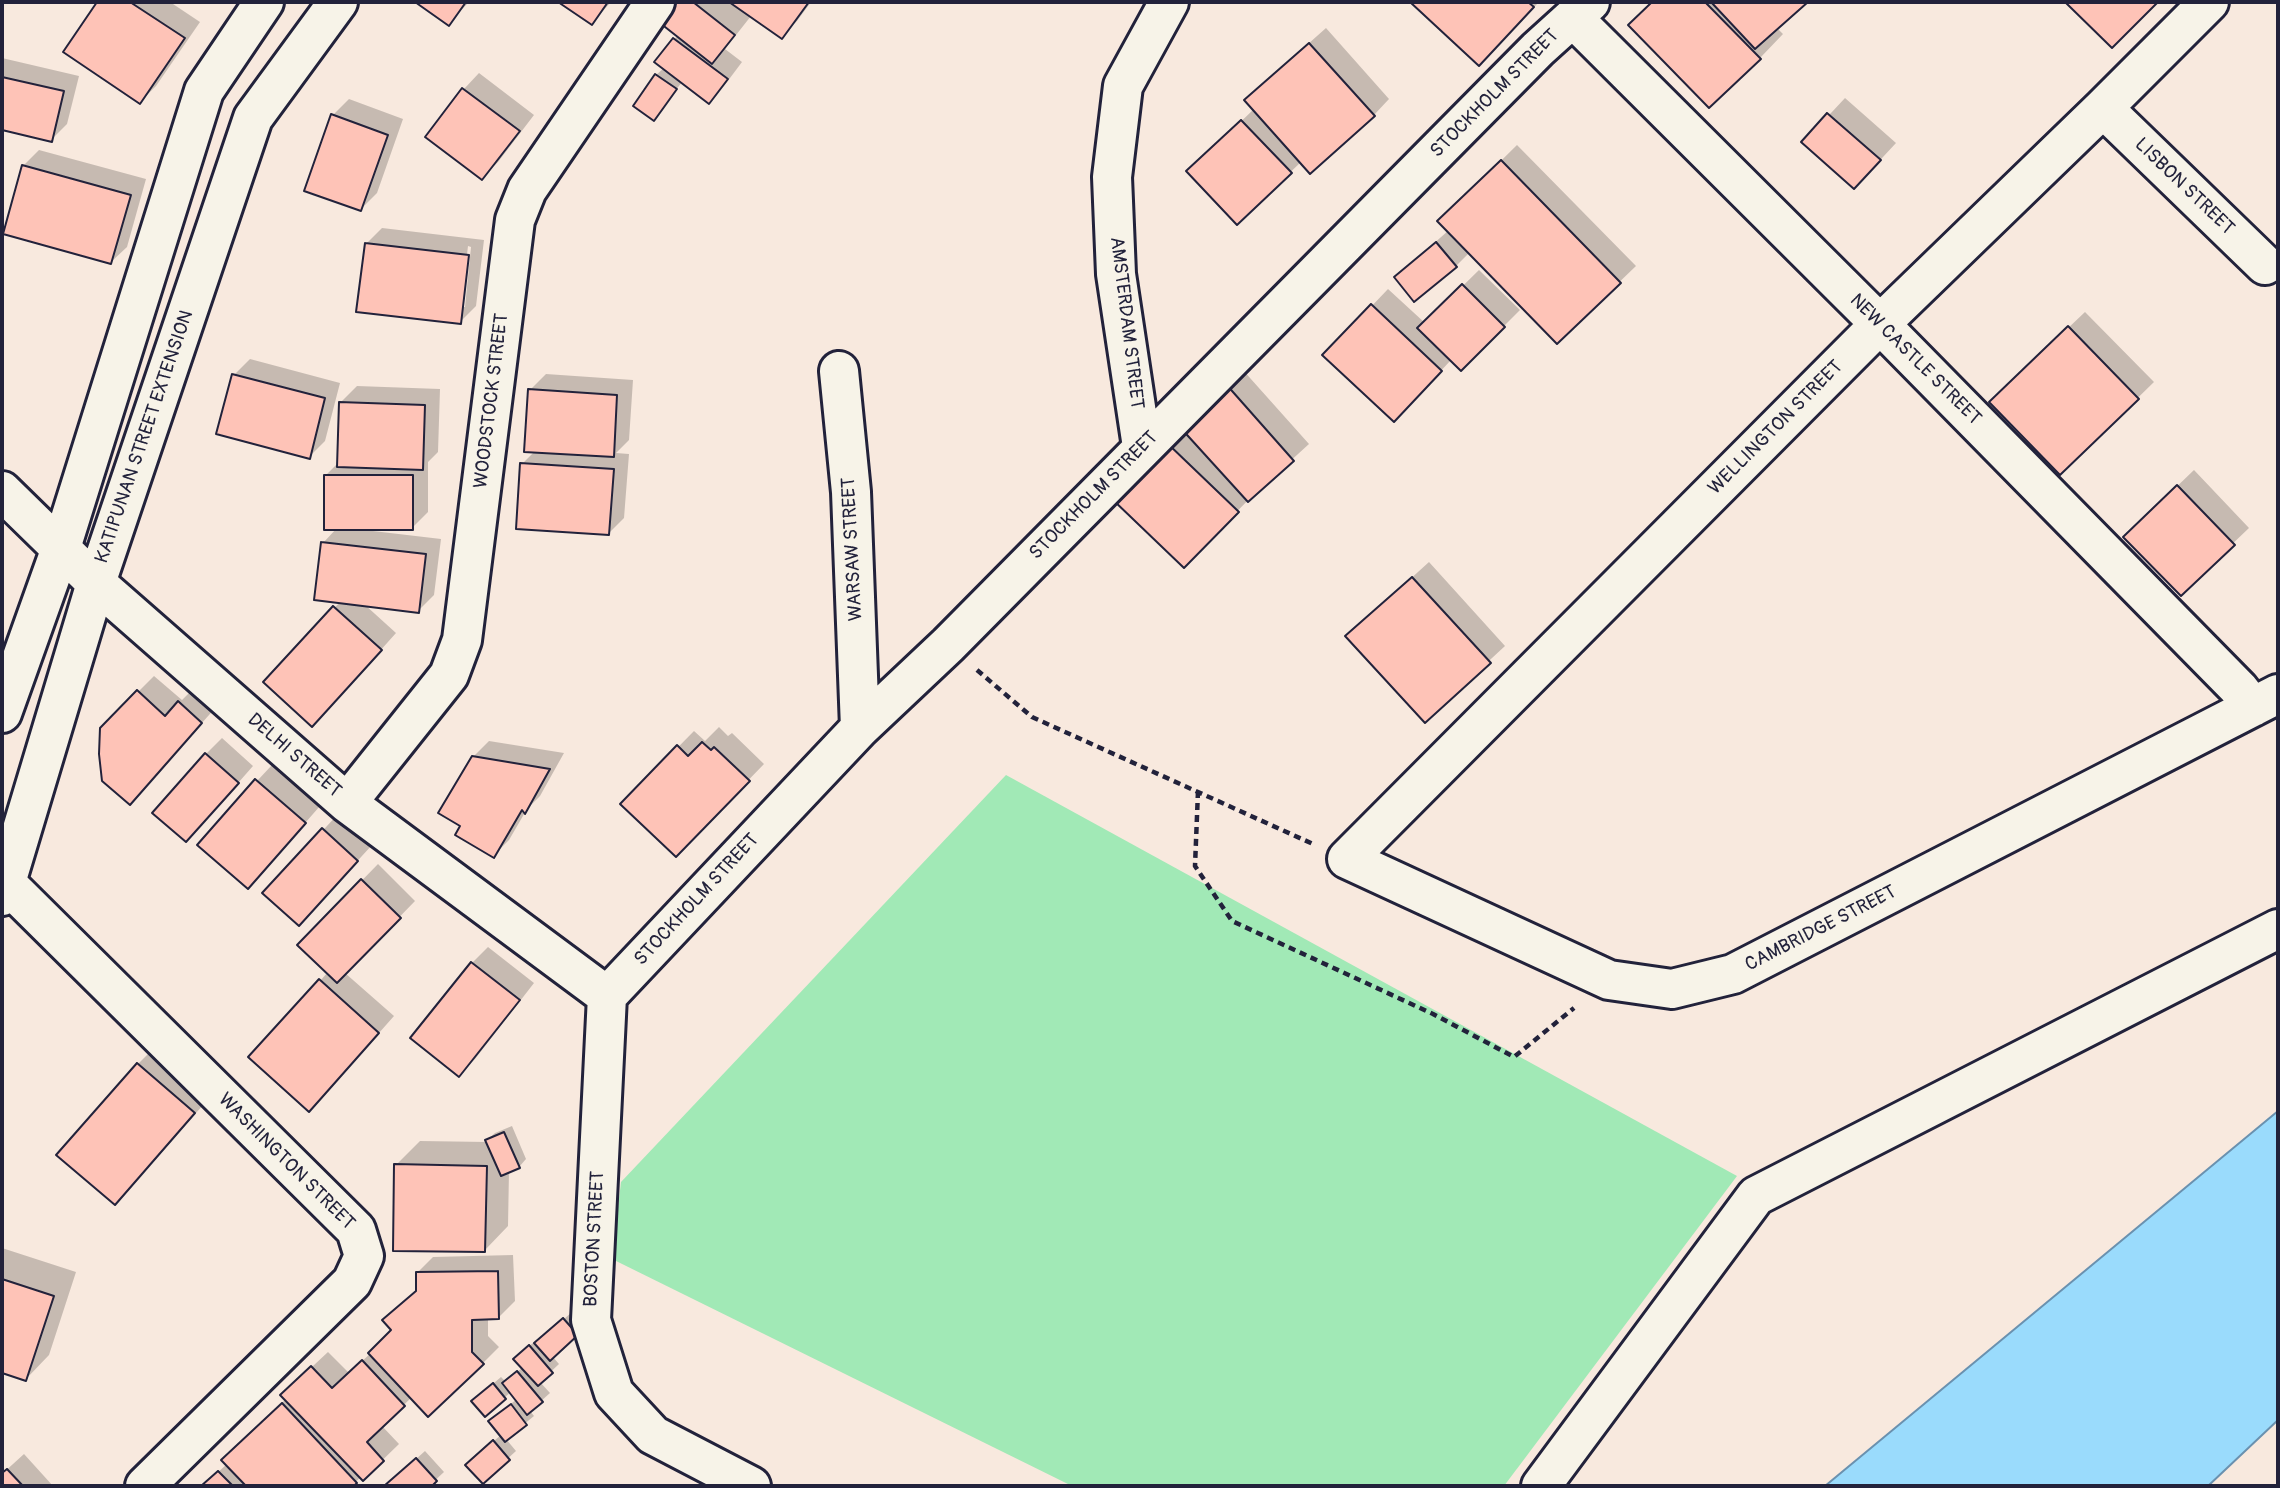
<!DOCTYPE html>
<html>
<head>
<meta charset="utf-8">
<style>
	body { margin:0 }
	#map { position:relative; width:2280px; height:1488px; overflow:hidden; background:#f8e9de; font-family:Pangolin,sans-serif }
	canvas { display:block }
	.frame { position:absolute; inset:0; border:4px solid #22223b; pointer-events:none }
</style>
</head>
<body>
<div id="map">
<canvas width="2280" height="1488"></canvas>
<div class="frame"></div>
</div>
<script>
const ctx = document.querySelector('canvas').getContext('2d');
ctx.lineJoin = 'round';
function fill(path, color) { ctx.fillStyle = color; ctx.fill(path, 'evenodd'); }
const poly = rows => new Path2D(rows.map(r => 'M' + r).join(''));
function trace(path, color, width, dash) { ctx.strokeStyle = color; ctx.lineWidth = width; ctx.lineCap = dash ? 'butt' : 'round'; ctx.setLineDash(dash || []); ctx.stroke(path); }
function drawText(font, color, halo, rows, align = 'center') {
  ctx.font = font + ' Pangolin,sans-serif'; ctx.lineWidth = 5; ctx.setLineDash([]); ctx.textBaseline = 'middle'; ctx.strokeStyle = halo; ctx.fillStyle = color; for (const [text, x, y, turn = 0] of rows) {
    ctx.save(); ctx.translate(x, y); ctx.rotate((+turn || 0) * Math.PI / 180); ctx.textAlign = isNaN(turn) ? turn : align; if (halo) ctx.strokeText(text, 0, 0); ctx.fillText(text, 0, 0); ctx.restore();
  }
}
fill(poly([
	[1006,775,1737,1176,1504,1486,1072,1486,612,1259,621,1182]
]), '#a1e9b6');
const water = poly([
	[2278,1111,2278,1420,2208,1486,1825,1486,2278,1111]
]);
fill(water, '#9adbfc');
trace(water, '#6a91af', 2);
fill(poly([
	[99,2,170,2,200,22,156,86,140,102,65,51],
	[418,2,469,2,449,23],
	[561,2,611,2,592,23],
	[679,2,811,2,797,21,781,37,751,16,725,49,742,62,724,86,709,102,682,82,654,119,656,75,664,68,656,62,678,35,663,23],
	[1412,2,1539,2,1479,64],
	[1654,2,1806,2,1777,28,1783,34,1760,58,1631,25],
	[1326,28,1389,99,1374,115,1301,162,1237,223,1205,156,1254,109,1262,85],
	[2,58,79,76,67,124,51,140,2,128],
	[479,73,534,115,498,162,482,178,464,89],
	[1845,98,1896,143,1870,171,1804,142],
	[349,99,403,119,377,193,361,209,333,115],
	[1517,145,1636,266,1557,342,1470,252,1456,266,1396,277,1449,230,1440,221],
	[39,150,146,179,127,247,111,262,23,166],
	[382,228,484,240,476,306,460,322,366,244],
	[468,246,471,247,465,307,461,307],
	[1479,270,1520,310,1461,369,1451,360,1410,404,1325,355,1388,289,1425,323],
	[2085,312,2154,382,2061,473,2007,386],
	[250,359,340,383,325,441,309,457,234,375],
	[1242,369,1309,444,1253,495,1184,566,1113,498],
	[546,374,633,380,629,440,616,453,629,454,624,518,608,534,522,464,535,451,530,390],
	[357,386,440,389,438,452,428,462,428,512,412,528,373,528,373,531,441,539,434,595,418,611,364,604,396,633,328,709,266,682,340,602,323,543,337,528,325,476,339,462,341,402],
	[2194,470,2249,528,2181,593,2141,521],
	[1429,562,1505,646,1425,720,1364,621],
	[154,676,182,700,195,687,217,706,145,787,102,728],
	[719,727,728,736,732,733,764,764,676,855,622,804,694,731,705,741],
	[222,738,253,766,202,824,206,754],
	[489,741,564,753,540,796,527,809,509,840,493,856,473,757],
	[272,765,320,806,263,871,257,781],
	[339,813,373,844,315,907,265,893],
	[378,864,415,901,345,973,394,1016,325,1094,320,981,328,972,299,945],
	[488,947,534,983,475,1059,459,1075,472,963],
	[162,1040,218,1088,138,1179,115,1203,138,1064],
	[512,1126,526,1159,519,1167,509,1171,508,1226,485,1250,396,1165,420,1141,488,1142,487,1140,495,1133],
	[2,1248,76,1272,49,1355,26,1379,3,1371,2,1378],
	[513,1255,515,1301,499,1317,488,1318,488,1336,499,1347,483,1363,412,1397,382,1426,399,1444,363,1479,361,1477,351,1486,203,1486,227,1464,247,1436,286,1399,299,1379,328,1352,349,1373,371,1353,393,1330,385,1320,418,1289,417,1273,433,1257],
	[572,1312,585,1326,552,1356,559,1364,540,1382,550,1393,530,1411,534,1416,506,1439,516,1451,483,1481,475,1457,501,1435,498,1414,517,1399,511,1392,485,1414,481,1394,501,1377,506,1382,523,1367,523,1351,538,1339,539,1341],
	[425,1451,444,1472,429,1486,386,1486],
	[24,1454,53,1486,2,1486,2,1474]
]), '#0003');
const building = poly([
	[97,2,130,2,185,38,140,104,63,52,97,2],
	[415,2,466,2,449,26,415,2],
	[558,2,608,2,592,25,558,2],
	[677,2,693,2,735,35,712,64,660,23,677,2],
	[729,2,809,2,782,39,729,2],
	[1410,2,1528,2,1534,7,1479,66,1410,2],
	[1652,2,1705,2,1761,59,1709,108,1628,25,1652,2],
	[1711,2,1808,2,1755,49,1711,2],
	[2065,2,2158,2,2112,48,2065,2],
	[673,38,728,79,709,104,654,62,673,38],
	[1309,43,1375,116,1310,174,1244,100,1309,43],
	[655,74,677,89,654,121,633,106,655,74],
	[2,77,64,91,52,142,2,130,2,77],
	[462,88,520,131,482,180,425,137,462,88],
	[1827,113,1881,160,1854,189,1801,142,1827,113],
	[331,114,388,135,361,211,304,191,331,114],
	[1241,120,1292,173,1237,225,1186,171,1241,120],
	[1501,160,1621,283,1557,344,1437,221,1501,160],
	[22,165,131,195,111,264,3,234,22,165],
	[1436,242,1457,267,1414,302,1394,277,1436,242],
	[365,243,469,255,461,324,356,312,365,243],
	[1462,284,1505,327,1461,371,1417,328,1462,284],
	[1371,304,1442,371,1394,422,1322,355,1371,304],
	[2068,326,2139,399,2060,475,1989,402,2068,326],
	[232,374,325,398,310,459,216,434,232,374],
	[1225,383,1294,461,1248,502,1178,425,1225,383],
	[528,389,617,395,614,457,524,452,528,389],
	[339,402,425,405,423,470,337,467,339,402],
	[1166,442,1239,512,1184,568,1111,498,1166,442],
	[520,463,614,469,609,535,516,529,520,463],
	[324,475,413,475,413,530,324,530,324,475],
	[2177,485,2235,545,2181,596,2123,537,2177,485],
	[321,542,426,554,419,613,314,600,321,542],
	[1412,577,1491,663,1425,723,1345,636,1412,577],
	[333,606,382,650,312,727,263,682,333,606],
	[137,690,165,716,178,701,202,723,130,805,102,781,99,754,100,728,137,690],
	[702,742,711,750,714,747,750,781,676,857,620,804,677,745,688,756,702,742],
	[205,753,239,783,186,842,152,813,205,753],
	[472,756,550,769,525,814,522,810,494,858,455,835,460,826,438,813,472,756],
	[255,779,306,823,248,889,197,845,255,779],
	[322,828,358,861,299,926,262,893,322,828],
	[361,879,401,918,337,983,297,945,361,879],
	[471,962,520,1000,459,1077,410,1038,471,962],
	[319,979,379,1033,309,1112,248,1057,319,979],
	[137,1063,195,1113,115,1205,56,1155,137,1063],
	[504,1132,520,1168,501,1176,485,1140,504,1132],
	[394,1164,487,1166,485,1252,393,1251,394,1164],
	[498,1271,499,1319,472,1320,472,1352,484,1364,428,1417,368,1353,391,1330,382,1320,416,1291,416,1272,498,1271],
	[2,1279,54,1296,26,1381,2,1373,2,1279],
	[563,1318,578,1335,550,1361,534,1343,563,1318],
	[529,1345,553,1373,538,1386,513,1359,529,1345],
	[362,1360,405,1406,367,1442,384,1461,363,1481,280,1395,311,1366,332,1388,362,1360],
	[517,1371,543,1402,527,1415,502,1383,517,1371],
	[493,1383,506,1399,485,1417,471,1401,493,1383],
	[282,1403,357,1483,354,1486,246,1486,221,1460,282,1403],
	[511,1404,527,1425,505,1442,488,1421,511,1404],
	[493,1440,510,1460,483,1484,465,1465,493,1440],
	[416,1458,437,1481,432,1486,384,1486,416,1458],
	[7,1469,23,1486,2,1486,2,1473,7,1469],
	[218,1471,233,1486,201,1486,218,1471]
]);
fill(building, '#fec3b7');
trace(building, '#22223b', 2);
const minor = poly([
	[2209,2,2103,108,1880,324,1347,859,1609,980,1672,989,1733,974,2278,694],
	[1573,18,1880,324,2239,689,2253,707],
	[2103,108,2265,265],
	[839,371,851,492,860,728],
	[1142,447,1116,274,1112,177,1123,86,1169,2],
	[2,491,96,583,347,803,607,996],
	[2,713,61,548,204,91,264,2],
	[347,803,449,675,462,640,515,220,527,190,655,2],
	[2,879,356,1230,364,1256,352,1282,145,1486],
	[2,896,96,583,253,118,338,2],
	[607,996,860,728,948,645,1538,49,1590,2],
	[607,996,591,1320,614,1393,653,1435,751,1486],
	[1541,1486,1756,1196,2278,929]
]);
trace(minor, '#22223b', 44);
trace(poly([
	[977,670,1032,717,1313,844],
	[1198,791,1195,866,1232,921,1433,1014,1514,1057,1574,1008]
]), '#22223b', 4.5, [7, 5]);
trace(minor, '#f7f3e8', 38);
drawText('19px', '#22223b', '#f7f3e8', [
	["STOCKHOLM STREET",1495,94,-45],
	["LISBON STREET",2184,187,44],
	["AMSTERDAM STREET",1126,323,83],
	["NEW CASTLE STREET",1915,360,45],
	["WOODSTOCK STREET",492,401,-83],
	["WELLINGTON STREET",1776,428,-45],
	["KATIPUNAN STREET EXTENSION",145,437,-71],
	["STOCKHOLM STREET",1094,496,-45],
	["WARSAW STREET",853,549,-93],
	["DELHI STREET",294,756,41],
	["STOCKHOLM STREET",697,900,-47],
	["CAMBRIDGE STREET",1821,929,-27],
	["WASHINGTON STREET",286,1162,45],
	["BOSTON STREET",595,1239,-87]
]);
</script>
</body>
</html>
